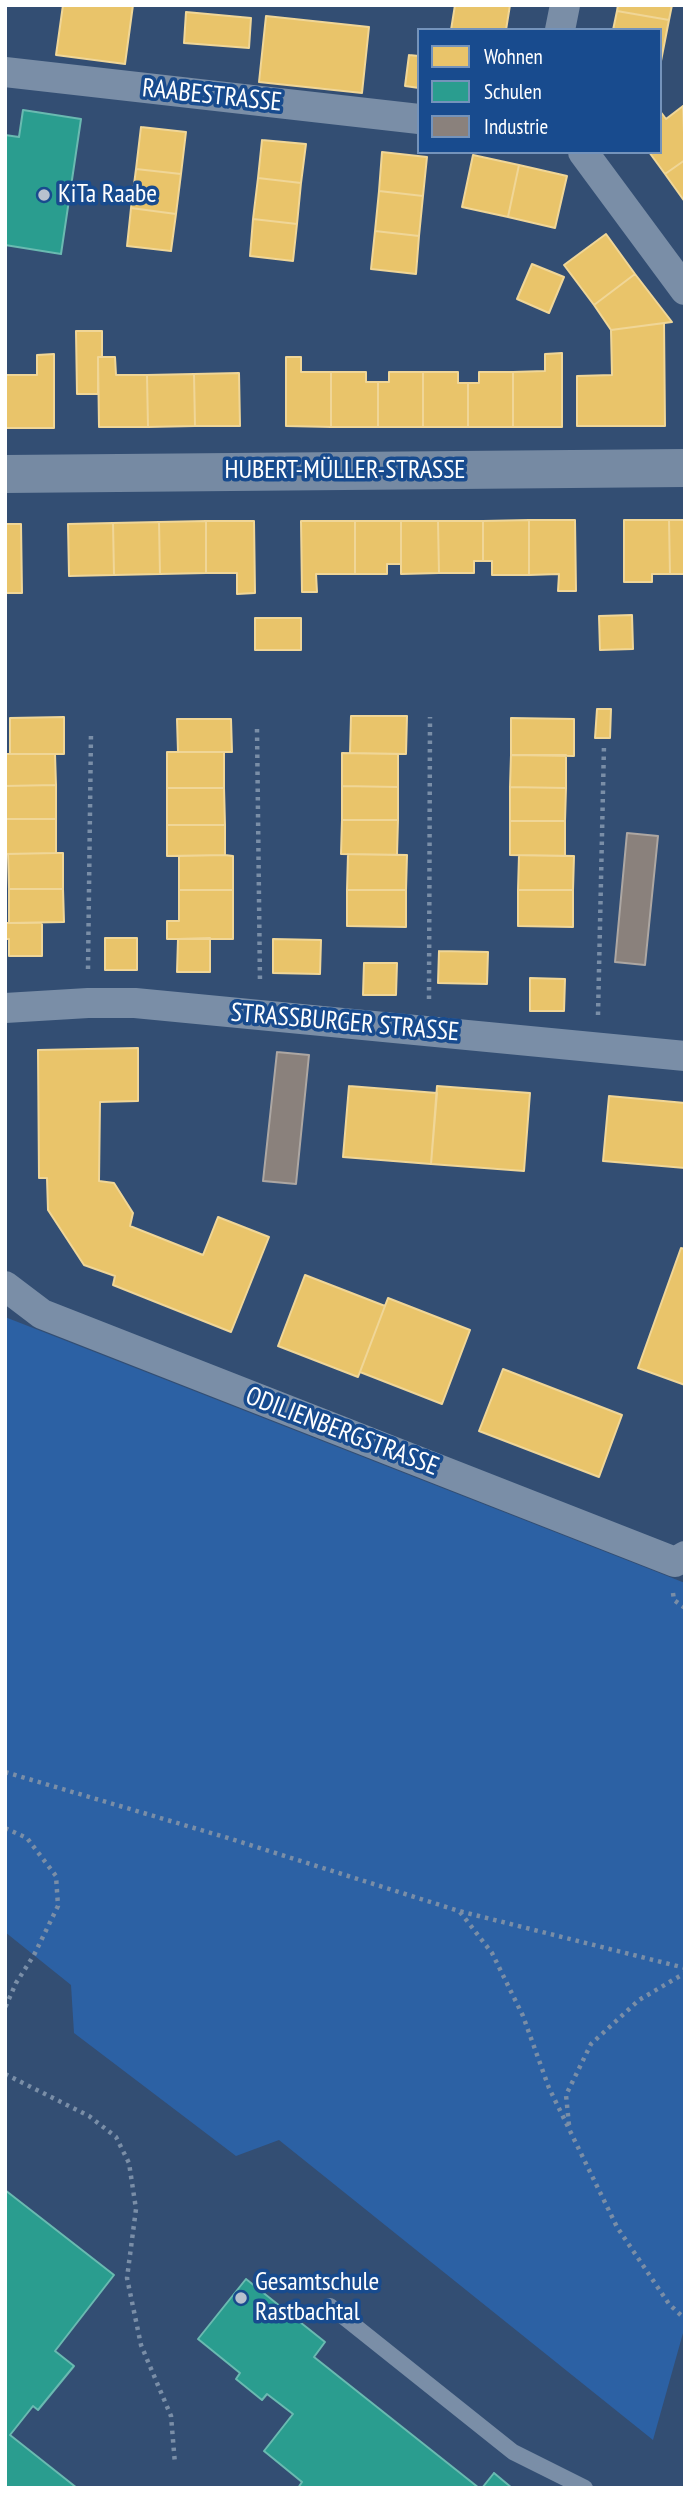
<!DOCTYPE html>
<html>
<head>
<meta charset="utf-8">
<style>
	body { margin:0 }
	#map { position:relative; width:690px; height:2493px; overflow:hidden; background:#334e73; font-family:"PT Sans Narrow",sans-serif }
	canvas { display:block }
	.frame { position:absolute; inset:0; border:7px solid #fff; pointer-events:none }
	.legend { position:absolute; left:417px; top:28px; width:245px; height:126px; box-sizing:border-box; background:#184b8e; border:2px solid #7493bb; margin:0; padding:9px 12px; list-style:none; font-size:21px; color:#fff }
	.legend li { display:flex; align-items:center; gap:14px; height:35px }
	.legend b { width:35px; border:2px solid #7493bb }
</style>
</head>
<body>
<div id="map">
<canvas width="690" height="2493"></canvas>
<div class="frame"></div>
<ul class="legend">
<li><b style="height:19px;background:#e9c46a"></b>Wohnen</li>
<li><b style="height:19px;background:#2a9d8f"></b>Schulen</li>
<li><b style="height:19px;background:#8a817c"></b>Industrie</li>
</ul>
</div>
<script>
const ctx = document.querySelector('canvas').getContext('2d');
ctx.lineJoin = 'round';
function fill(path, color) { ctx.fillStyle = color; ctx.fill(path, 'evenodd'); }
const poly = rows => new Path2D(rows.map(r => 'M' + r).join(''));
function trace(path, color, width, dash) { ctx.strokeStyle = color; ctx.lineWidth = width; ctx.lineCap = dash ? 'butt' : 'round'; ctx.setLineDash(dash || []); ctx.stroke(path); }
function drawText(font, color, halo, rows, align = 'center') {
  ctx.font = font + ' "PT Sans Narrow",sans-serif'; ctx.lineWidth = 7; ctx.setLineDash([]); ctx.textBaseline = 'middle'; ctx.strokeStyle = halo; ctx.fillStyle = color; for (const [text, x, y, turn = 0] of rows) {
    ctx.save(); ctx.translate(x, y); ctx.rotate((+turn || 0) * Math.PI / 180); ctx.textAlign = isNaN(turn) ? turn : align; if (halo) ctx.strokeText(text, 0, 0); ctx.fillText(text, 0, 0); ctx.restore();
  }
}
fill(poly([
	[5,1317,685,1583,685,2326,653,2440,279,2140,236,2156,74,2033,71,1985,5,1932]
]), '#2c61a4');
const homes = poly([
	[63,5,133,5,125,64,56,55,63,5],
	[455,5,510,5,506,30,451,30,455,5],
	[618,5,672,5,669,20,617,11,618,5],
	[617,11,669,20,660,66,660,30,613,30,617,11],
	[186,12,251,18,249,48,184,43,186,12],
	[266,16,369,27,362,93,259,82,266,16],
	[409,55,419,56,419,88,405,86,409,55],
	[683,106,685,160,665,174,649,152,660,152,660,111,666,119,683,106],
	[141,127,186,132,181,174,136,169,141,127],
	[262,140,306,144,301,183,258,178,262,140],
	[382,152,427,157,423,196,379,191,382,152],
	[473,155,519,165,508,217,462,207,473,155],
	[685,160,685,202,665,174,685,160],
	[519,165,567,176,555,228,508,217,519,165],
	[136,169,181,174,176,214,131,208,136,169],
	[258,178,301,183,297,224,253,219,258,178],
	[379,191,423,196,419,236,375,231,379,191],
	[131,208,176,214,171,251,127,246,131,208],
	[253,219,297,224,293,261,250,256,253,219],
	[375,231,419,236,416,274,371,269,375,231],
	[606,234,635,274,594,305,564,265,606,234],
	[532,264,564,277,549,313,517,299,532,264],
	[635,274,672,322,611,330,594,305,635,274],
	[664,323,665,426,577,426,577,376,612,375,611,330,664,323],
	[76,331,102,331,102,357,98,357,98,394,77,394,76,331],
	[562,353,562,427,513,427,513,372,545,371,545,354,562,353],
	[54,354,54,428,6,428,6,375,37,375,37,355,54,354],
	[98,357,115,357,116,375,147,375,148,427,99,427,98,357],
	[286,357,301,357,301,372,331,372,331,427,286,426,286,357],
	[331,372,366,372,366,382,378,382,378,427,331,427,331,372],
	[389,372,423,372,423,427,378,427,378,382,389,382,389,372],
	[423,372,458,372,458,383,468,383,468,427,423,427,423,372],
	[479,372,513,372,513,427,468,427,468,383,479,383,479,372],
	[239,373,240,426,195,426,194,374,239,373],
	[194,374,195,426,148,427,147,375,194,374],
	[5,375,6,375,6,428,5,428,5,375],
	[529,520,529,575,492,575,492,561,483,561,483,521,529,520],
	[529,520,575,520,576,591,558,591,559,574,529,575,529,520],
	[624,520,669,520,670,574,652,574,652,582,624,582,624,520],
	[669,520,685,520,685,574,670,574,669,520],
	[206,521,206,573,160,574,159,522,206,521],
	[206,521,254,521,255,593,237,594,237,573,206,573,206,521],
	[301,521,355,521,355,574,316,574,317,592,302,592,301,521],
	[355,521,401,521,401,564,387,564,387,574,355,574,355,521],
	[401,521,438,521,439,573,401,574,401,521],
	[438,521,483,521,483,561,474,561,474,573,439,573,438,521],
	[159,522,160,574,114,575,113,523,159,522],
	[113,523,114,575,69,576,68,524,113,523],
	[5,524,21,524,22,593,6,593,5,524],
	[632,615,633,649,600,650,599,616,632,615],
	[255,618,301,618,301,650,255,650,255,618],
	[597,709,611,709,610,738,595,738,597,709],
	[351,716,407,716,406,754,350,753,351,716],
	[64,717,64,754,10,754,10,718,64,717],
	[511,718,574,719,574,756,511,755,511,718],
	[177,719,231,719,232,752,178,752,177,719],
	[167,752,224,752,224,788,167,788,167,752],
	[342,753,398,754,398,787,342,786,342,753],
	[5,754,55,754,56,785,5,786,5,754],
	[511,755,566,755,566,788,510,787,511,755],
	[56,785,56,819,5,819,5,786,56,785],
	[342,786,398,787,398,820,342,820,342,786],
	[510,787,566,788,565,821,510,821,510,787],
	[167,788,224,788,225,825,167,825,167,788],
	[5,819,56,819,56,853,5,854,5,819],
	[342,820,398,820,397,855,341,854,342,820],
	[510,821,565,821,565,856,510,855,510,821],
	[167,825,225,825,225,855,167,856,167,825],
	[56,853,63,853,63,889,9,889,8,854,56,853],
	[348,854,407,855,406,890,347,890,348,854],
	[225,855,233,856,233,890,179,890,179,856,225,855],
	[519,855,574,856,573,890,518,890,519,855],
	[9,889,63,889,64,922,9,923,9,889],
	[179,890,233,890,233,939,167,939,167,921,179,921,179,890],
	[347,890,406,890,406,927,347,926,347,890],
	[518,890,573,890,573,927,518,926,518,890],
	[5,923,42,923,42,956,9,956,9,939,5,939,5,923],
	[105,938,137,938,137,970,105,970,105,938],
	[210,938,210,972,177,972,178,939,210,938],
	[273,939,321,940,320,974,273,973,273,939],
	[439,951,488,952,487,984,438,983,439,951],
	[364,963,397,963,396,995,363,995,364,963],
	[530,978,565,979,564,1011,530,1011,530,978],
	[138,1048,138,1101,100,1102,99,1181,114,1183,133,1213,130,1226,203,1255,218,1217,269,1237,231,1332,113,1285,115,1276,84,1265,48,1210,47,1178,39,1178,38,1050,138,1048],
	[349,1086,437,1093,431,1164,343,1157,349,1086],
	[437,1086,530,1093,524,1171,431,1164,437,1086],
	[609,1096,685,1103,685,1168,603,1161,609,1096],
	[681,1248,685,1249,685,1385,638,1368,681,1248],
	[305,1275,385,1306,358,1377,278,1346,305,1275],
	[388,1298,470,1330,442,1404,360,1372,388,1298],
	[503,1369,622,1415,599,1477,479,1431,503,1369]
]);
fill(homes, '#e9c46a');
trace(homes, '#f0d697', 2);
const schools = poly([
	[23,110,81,119,61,254,5,245,5,135,19,137,23,110],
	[5,2190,114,2275,55,2351,74,2366,38,2410,33,2406,10,2435,77,2488,5,2488,5,2190],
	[246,2279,325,2342,314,2357,479,2488,298,2488,302,2482,264,2451,293,2414,267,2394,262,2400,236,2379,240,2373,198,2339,246,2279],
	[494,2473,512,2488,482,2488,494,2473]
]);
fill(schools, '#2a9d8f');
trace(schools, '#6abab1', 2);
const industry = poly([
	[627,833,658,836,645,965,615,962,627,833],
	[277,1052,309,1055,296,1184,263,1181,277,1052]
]);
fill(industry, '#8a817c');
trace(industry, '#ada7a3', 2);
trace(poly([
	[257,729,260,983],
	[88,969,91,732],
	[429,999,430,717],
	[598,1015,604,745],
	[673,1593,674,1600,685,1608],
	[5,1772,228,1838,459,1911,685,1968],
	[5,1828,27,1838,56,1876,58,1906,34,1955,16,1983,5,2008],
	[460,1912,492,1953,523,2016,549,2088,617,2227,669,2304,685,2319],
	[5,2074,89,2116,116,2137,129,2163,136,2209,127,2278,141,2345,171,2416,175,2464],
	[569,2125,566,2095,591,2044,639,2000,685,1973]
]), '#7a8ea7', 4.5, [3.5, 5]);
trace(poly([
	[330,2306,513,2452,585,2488]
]), '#7a8ea7', 16);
trace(poly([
	[560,30,565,5],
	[5,72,419,119],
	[583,152,685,290],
	[5,1008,88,1003,135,1003,685,1056],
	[5,1286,42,1314,675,1562,685,1556]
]), '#7a8ea7', 30);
trace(poly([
	[5,474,685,468]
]), '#768aa3', 38);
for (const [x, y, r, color] of [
	[44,195,7,"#b8c1ce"],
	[241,2298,7,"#b8c1ce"]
]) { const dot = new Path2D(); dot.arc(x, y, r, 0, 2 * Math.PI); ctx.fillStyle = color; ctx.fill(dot); trace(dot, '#184b8e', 2.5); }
drawText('26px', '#fff', '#184b8e', [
	["RAABESTRASSE",212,96,6],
	["HUBERT-MÜLLER-STRASSE",345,471],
	["STRASSBURGER STRASSE",345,1023,5],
	["ODILIENBERGSTRASSE",342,1432,21]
]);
drawText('26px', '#fff', '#184b8e', [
	["KiTa Raabe",58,195],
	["Gesamtschule",255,2283],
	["Rastbachtal",255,2313]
], 'left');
</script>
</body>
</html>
